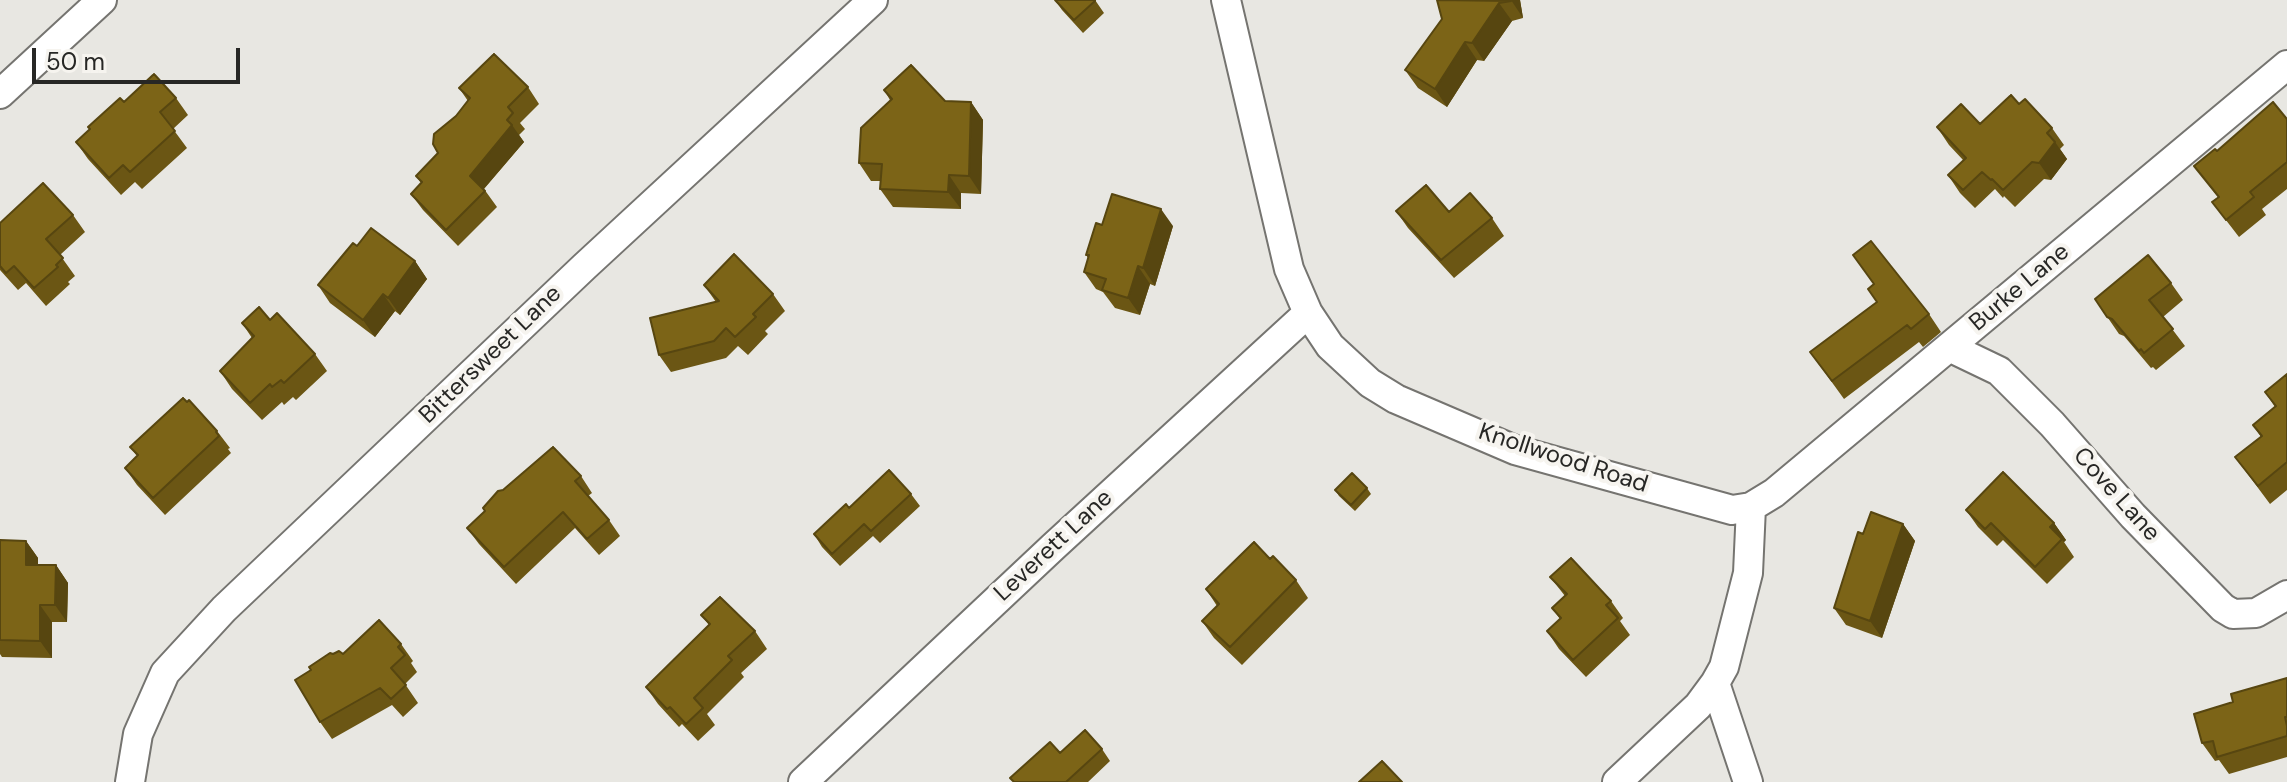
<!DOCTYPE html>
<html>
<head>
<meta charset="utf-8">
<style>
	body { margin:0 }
	#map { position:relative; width:2287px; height:782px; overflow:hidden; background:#e8e7e2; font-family:"DM Sans",sans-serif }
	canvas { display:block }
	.scale { position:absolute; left:32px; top:48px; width:208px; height:36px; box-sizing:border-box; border:4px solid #272725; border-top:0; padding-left:10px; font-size:24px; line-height:28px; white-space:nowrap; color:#272725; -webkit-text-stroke:6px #f6f4ef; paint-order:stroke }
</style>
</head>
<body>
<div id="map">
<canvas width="2287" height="782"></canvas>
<div class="scale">50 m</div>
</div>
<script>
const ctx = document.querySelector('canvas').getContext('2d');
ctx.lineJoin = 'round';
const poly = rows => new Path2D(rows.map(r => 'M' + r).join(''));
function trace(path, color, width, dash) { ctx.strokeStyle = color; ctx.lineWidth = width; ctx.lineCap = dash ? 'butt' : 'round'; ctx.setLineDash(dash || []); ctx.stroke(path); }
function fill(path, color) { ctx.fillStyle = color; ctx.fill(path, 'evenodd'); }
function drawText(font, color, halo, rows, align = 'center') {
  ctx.font = font + ' "DM Sans",sans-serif'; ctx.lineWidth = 8; ctx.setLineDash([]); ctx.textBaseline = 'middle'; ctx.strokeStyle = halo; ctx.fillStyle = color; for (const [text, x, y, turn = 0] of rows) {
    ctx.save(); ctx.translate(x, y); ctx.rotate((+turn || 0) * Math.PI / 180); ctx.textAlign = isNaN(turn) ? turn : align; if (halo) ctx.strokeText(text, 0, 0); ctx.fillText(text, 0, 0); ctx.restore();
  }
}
const minor = poly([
	[1226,0,1289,269,1308,313,1330,346,1370,383,1396,399,1515,450,1732,510,1751,507,1774,493,2287,65],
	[0,94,102,0],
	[1949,347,1999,371,2052,424,2133,516,2223,608,2233,614,2256,613,2287,595],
	[130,782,138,734,165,673,224,609,584,267,873,0],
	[803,782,1053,547,1308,313],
	[1617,782,1698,706,1715,683],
	[1748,782,1715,683,1724,667,1748,573,1751,507]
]);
trace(minor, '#757470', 32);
trace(minor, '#fff', 28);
fill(poly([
	[1055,0,1095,0,1104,13,1083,33,1062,10],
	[1437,0,1520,0,1523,18,1512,21,1484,61,1477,60,1447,107,1418,88,1405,70,1442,19],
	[528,87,539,104,520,123,525,129,519,135,524,142,484,189,497,207,458,246,423,210,411,194,421,183,416,176,438,153,456,116,468,101,459,88],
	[884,90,945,101,971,102,983,120,981,194,961,193,961,209,893,207,880,189,881,181,871,181,859,163,890,100],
	[176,98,188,115,173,129,187,148,142,189,135,182,121,195,88,159,76,142,124,102],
	[2019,104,2052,128,2064,145,2060,149,2067,159,2051,180,2044,179,2015,207,2004,196,2003,198,1995,189,1975,208,1960,193,1948,175,1964,161,1949,145,1937,127,1980,124],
	[2287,119,2287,189,2262,209,2266,215,2239,237,2212,202,2218,197,2194,166,2217,151],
	[1396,211,1449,212,1492,218,1504,236,1454,278,1408,228],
	[73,215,85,232,60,255,75,276,68,282,70,284,46,306,26,283,18,290,0,270,0,223],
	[1102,225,1173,226,1155,286,1150,284,1140,315,1115,308,1103,292,1096,289,1084,272,1088,258,1086,255],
	[357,246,415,261,427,279,400,315,395,311,375,337,330,303,318,285],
	[1853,255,1929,314,1941,332,1923,347,1919,342,1844,399,1810,352,1877,302,1874,284],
	[2171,283,2183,300,2163,317,2185,346,2156,370,2153,367,2151,368,2124,336,2119,334,2095,299],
	[704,285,773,294,785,311,765,331,768,334,748,355,738,346,726,358,671,372,659,355,716,302],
	[270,320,315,354,327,371,296,400,293,397,284,405,282,402,262,420,232,389,220,371,252,338,242,323],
	[2287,374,2287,490,2270,504,2235,457,2261,437,2253,425,2275,407,2265,392],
	[217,431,230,448,228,449,231,453,165,515,137,485,125,468,137,456,130,447],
	[581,476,592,493,588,496,609,520,620,536,599,555,575,528,516,584,479,544,467,528,485,512,483,508],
	[1367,488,1371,494,1355,511,1339,496,1335,490],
	[911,494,920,506,880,543,873,536,840,566,822,547,814,534],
	[1966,510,2054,523,2066,540,2064,542,2074,557,2047,584,2003,540,1997,546,1978,527],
	[1903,524,1915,541,1882,638,1846,625,1834,608,1863,534],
	[0,540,26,541,38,558,38,565,56,565,68,583,67,622,52,622,52,658,2,657,0,654],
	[1270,559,1296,580,1308,598,1242,665,1214,638,1202,621,1217,606,1206,589],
	[1550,577,1611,601,1623,618,1620,621,1630,635,1586,677,1559,649,1547,631,1560,619,1552,608,1565,596],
	[701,615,755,631,767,649,741,673,744,677,707,714,715,725,698,741,682,724,679,727,658,704,646,687,709,625],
	[401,644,413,661,411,663,417,672,405,684,418,703,403,717,392,705,332,739,320,722,333,654,343,654],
	[2287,678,2287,757,2229,774,2219,760,2215,761,2202,743,2233,702],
	[1102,749,1110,761,1088,782,1013,782,1060,753]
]), '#6b5614');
fill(poly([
	[1511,0,1520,0,1523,18],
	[1499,3,1512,21,1484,61,1472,43],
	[1465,42,1477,60,1447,107,1435,89],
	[971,102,983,120,981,194,969,176],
	[512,125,524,142,481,192,470,176],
	[2055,142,2067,159,2051,180,2039,163],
	[949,175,961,193,961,209,948,192],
	[1161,209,1173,226,1155,286,1143,268],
	[415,261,427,279,400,315,388,298],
	[1138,266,1150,284,1140,315,1128,298],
	[383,294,395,311,375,337,363,320],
	[2054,523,2066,540,2064,542,2050,527],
	[1903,524,1915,541,1882,638,1870,621],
	[26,541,38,558,38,582,26,565],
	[56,565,68,583,67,622,55,605],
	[40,605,52,622,52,658,40,641]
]), '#574610');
const building = poly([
	[1055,0,1095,0,1095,1,1074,20,1055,0],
	[1437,0,1511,1,1499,3,1472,43,1465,42,1435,89,1405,70,1442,19,1437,0],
	[494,54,528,87,508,107,513,113,507,120,512,125,470,176,485,191,446,230,411,194,422,182,416,176,438,153,433,144,434,134,456,116,470,98,459,88,494,54],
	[911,65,945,101,971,102,969,176,949,175,948,192,880,189,882,164,859,163,861,128,892,99,884,90,911,65],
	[154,74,176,98,160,112,175,131,130,172,123,165,109,178,76,142,90,129,88,127,120,98,124,102,154,74],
	[2011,95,2019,104,2025,99,2052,128,2047,133,2055,142,2039,163,2032,162,2003,190,1992,179,1991,180,1982,172,1963,190,1948,175,1966,158,1937,127,1961,104,1980,124,2011,95],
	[2273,102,2287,119,2287,162,2250,192,2254,197,2226,220,2212,202,2219,197,2194,166,2215,149,2217,151,2273,102],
	[43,183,73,215,46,239,63,258,56,265,58,267,34,288,14,266,6,273,0,266,0,223,43,183],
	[1426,185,1449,212,1470,193,1492,218,1441,260,1396,211,1426,185],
	[1112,194,1161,209,1143,268,1138,266,1128,298,1102,290,1106,279,1084,272,1089,255,1086,255,1096,223,1102,225,1112,194],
	[371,228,415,261,388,298,383,294,363,320,318,285,353,243,357,246,371,228],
	[1871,241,1929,314,1911,329,1907,325,1832,381,1810,352,1877,302,1868,289,1874,284,1853,255,1871,241],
	[734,254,773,294,753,314,756,317,735,337,726,328,714,341,659,355,650,318,719,301,704,285,734,254],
	[2148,255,2171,283,2149,300,2173,329,2144,353,2141,349,2139,351,2112,319,2107,317,2095,299,2148,255],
	[259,307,270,320,277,313,315,354,284,383,281,380,272,387,270,384,250,403,220,371,254,336,242,323,259,307],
	[2287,374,2287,462,2258,486,2235,457,2262,436,2253,425,2276,406,2265,392,2287,374],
	[183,398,187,402,189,400,217,431,216,432,219,436,153,498,125,468,138,455,130,447,183,398],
	[553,447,581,476,575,481,609,520,587,539,563,512,504,567,467,528,485,511,483,508,498,491,503,490,553,447],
	[889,470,911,494,871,531,864,524,832,554,814,534,846,504,849,508,889,470],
	[2003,472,2054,523,2050,527,2062,539,2035,567,1991,523,1985,529,1966,510,2003,472],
	[1352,473,1367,488,1351,505,1335,490,1352,473],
	[1871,512,1903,524,1870,621,1834,608,1858,532,1863,534,1871,512],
	[0,540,26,541,26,565,56,565,55,605,40,605,40,641,0,640,0,540],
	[1254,542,1270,559,1273,556,1296,580,1230,647,1202,621,1219,604,1206,589,1254,542],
	[1571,558,1611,601,1606,605,1618,618,1573,660,1547,631,1561,618,1552,608,1567,594,1550,577,1571,558],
	[720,597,755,631,728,656,732,660,694,698,703,708,686,724,670,707,667,709,646,687,710,624,701,615,720,597],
	[379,620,401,644,398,647,405,655,391,668,406,685,391,699,380,688,320,722,295,680,311,670,309,667,330,653,333,654,339,651,343,654,379,620],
	[2287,678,2287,717,2285,717,2287,726,2287,736,2217,757,2213,741,2202,743,2194,714,2233,702,2231,694,2287,678],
	[1085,730,1102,749,1066,782,1014,782,1010,778,1050,742,1060,753,1085,730],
	[1382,761,1402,782,1359,782,1382,761]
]);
fill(building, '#7c6417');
trace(building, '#574610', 2);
drawText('24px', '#272725', '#f6f4ef', [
	["Burke Lane",2020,288,-40],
	["Bittersweet Lane",491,355,-44],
	["Knollwood Road",1563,459,18],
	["Cove Lane",2116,495,48],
	["Leverett Lane",1054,546,-43]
]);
</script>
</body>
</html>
